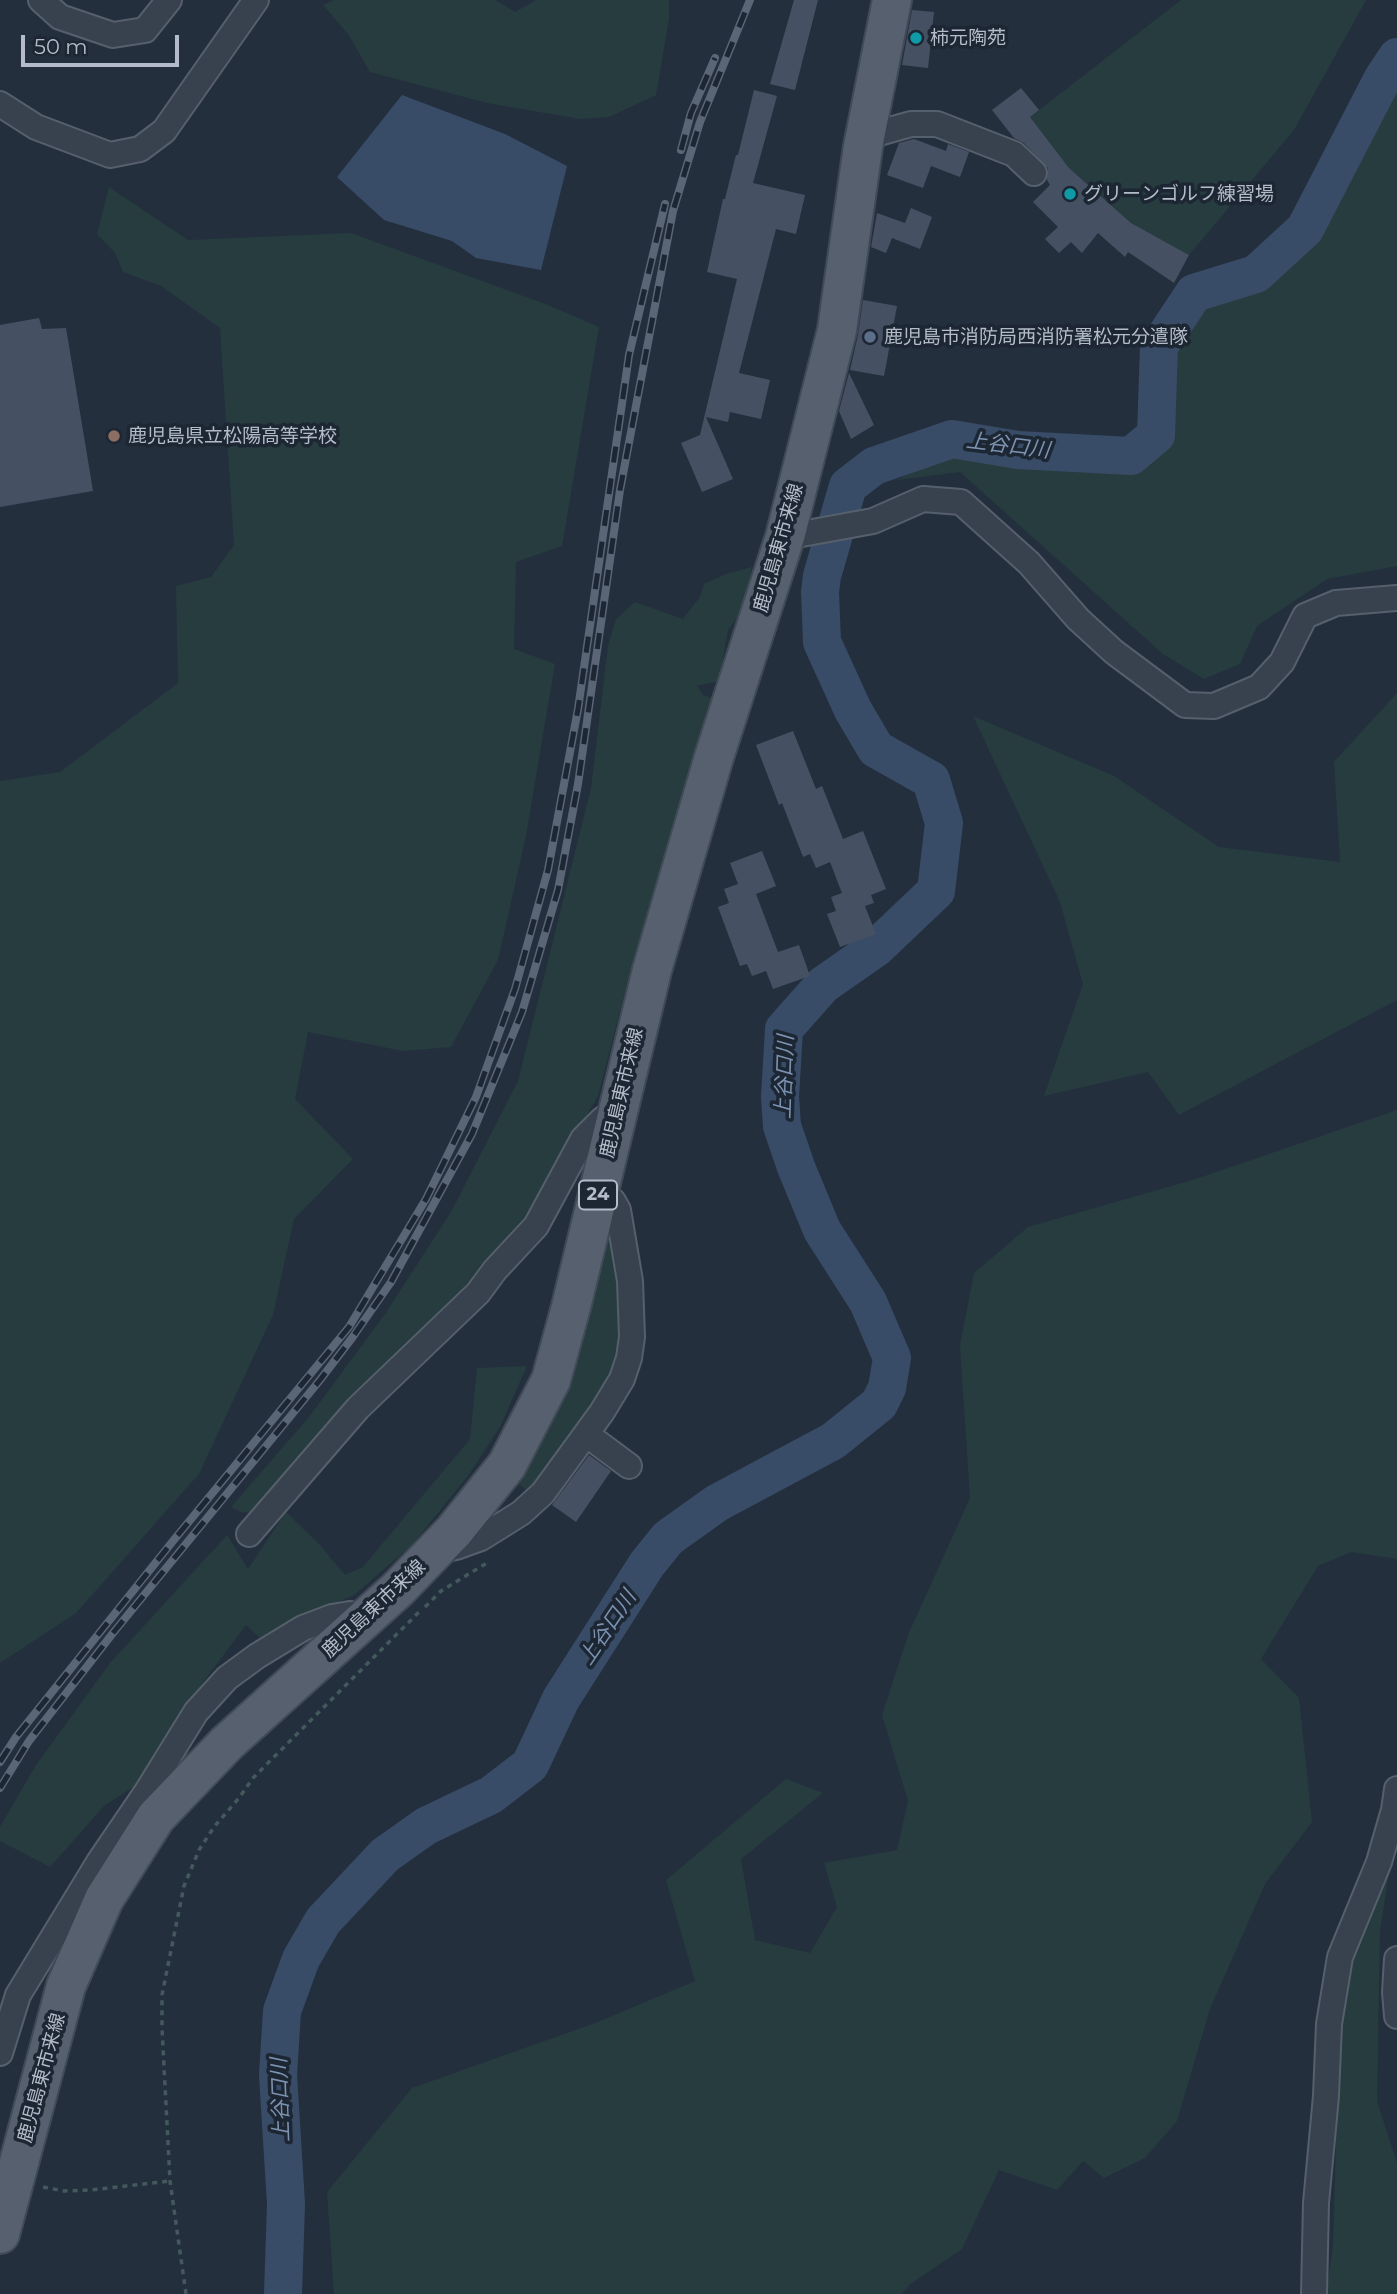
<!DOCTYPE html>
<html>
<head>
<meta charset="utf-8">
<style>
	body { margin:0 }
	#map { position:relative; width:1397px; height:2294px; overflow:hidden; background:#242f3e; font-family:Montserrat,sans-serif }
	canvas { display:block }
	.scale { position:absolute; left:21px; top:35px; width:158px; height:32px; box-sizing:border-box; border:4px solid #b4bcc9; border-top:0; padding-left:9px; font-size:21px; line-height:24px; white-space:nowrap; color:#b4bcc9; -webkit-text-stroke:5px #1d2633; paint-order:stroke }
</style>
</head>
<body>
<div id="map">
<canvas width="1397" height="2294"></canvas>
<div class="scale">50 m</div>
</div>
<script>
const ctx = document.querySelector('canvas').getContext('2d');
ctx.lineJoin = 'round';
function fill(path, color) { ctx.fillStyle = color; ctx.fill(path, 'evenodd'); }
const poly = rows => new Path2D(rows.map(r => 'M' + r).join(''));
function trace(path, color, width, dash) { ctx.strokeStyle = color; ctx.lineWidth = width; ctx.lineCap = dash ? 'butt' : 'round'; ctx.setLineDash(dash || []); ctx.stroke(path); }
function drawText(font, color, halo, rows, align = 'center') {
  ctx.font = font + ' Montserrat,"Noto Sans JP",sans-serif'; ctx.lineWidth = 7; ctx.setLineDash([]); ctx.textBaseline = 'middle'; ctx.strokeStyle = halo; ctx.fillStyle = color; for (const [text, x, y, turn = 0] of rows) {
    ctx.save(); ctx.translate(x, y); ctx.rotate((+turn || 0) * Math.PI / 180); ctx.textAlign = isNaN(turn) ? turn : align; if (halo) ctx.strokeText(text, 0, 0); ctx.fillText(text, 0, 0); ctx.restore();
  }
}
fill(poly([
	[334,0,495,0,515,12,536,0,669,0,669,19,656,95,609,117,580,119,487,103,370,72,348,34,323,5],
	[1181,0,1366,0,1294,130,1189,255,1131,223,1069,168,1030,117],
	[1397,80,1397,566,1327,579,1257,626,1240,664,1204,679,1163,654,960,472,897,480,951,452,1136,469,1165,443,1168,352,1197,308,1263,283,1319,235],
	[109,187,188,240,351,233,548,305,599,327,562,546,516,562,514,649,555,664,526,836,498,960,451,1047,403,1051,308,1032,295,1099,353,1159,294,1219,273,1315,199,1474,76,1613,0,1663,0,781,60,772,178,683,176,586,211,577,234,545,220,328,161,286,123,272,115,253,97,234],
	[752,567,743,610,728,630,719,681,697,686,703,695,716,700,632,965,598,1096,530,1214,503,1248,425,1328,255,1513,241,1512,231,1507,309,1417,385,1314,451,1212,518,1081,591,788,608,646,616,619,635,602,683,619,700,597,704,584,726,574],
	[1397,693,1397,1000,1179,1115,1148,1072,1044,1096,1083,984,1060,902,973,716,1114,776,1219,847,1340,862,1334,762],
	[1397,1110,1397,1559,1351,1552,1318,1566,1261,1659,1299,1698,1312,1822,1265,1884,1210,2009,1177,2121,1145,2158,1104,2178,1083,2161,1057,2190,999,2170,962,2249,909,2285,902,2294,334,2294,327,2192,412,2088,598,2022,695,1981,666,1880,786,1779,823,1793,741,1859,755,1940,810,1953,837,1907,824,1863,897,1850,908,1801,882,1715,908,1635,970,1498,960,1345,974,1273,1028,1227,1196,1179],
	[609,1216,622,1295,621,1343,615,1371,604,1392,528,1492,519,1484,556,1414,577,1356],
	[527,1366,500,1427,468,1476,412,1545,354,1595,260,1638,246,1625,184,1708,138,1784,104,1806,50,1867,0,1841,0,1827,36,1765,110,1663,227,1535,248,1569,286,1512,319,1544,345,1575,363,1567,470,1439,477,1368],
	[1389,1873,1380,1931,1377,2101,1397,2163,1397,2294,1326,2294,1333,2245,1340,2002,1355,1948,1379,1881]
]), '#263c3f');
fill(poly([
	[402,95,505,134,567,166,541,270,476,258,452,241,384,220,337,177]
]), '#394c67');
trace(poly([
	[283,2294,286,2204,278,2075,282,2011,301,1959,323,1921,385,1855,426,1826,491,1795,530,1765,561,1699,647,1564,668,1538,717,1503,833,1441,879,1404,887,1388,892,1358,868,1302,822,1230,796,1167,782,1126,780,1097,784,1029,823,985,876,948,936,891,944,823,931,780,876,749,853,710,822,642,820,592,822,576,848,486,874,466,952,439,1018,450,1131,456,1156,435,1159,346,1194,293,1256,274,1305,229,1383,78,1397,57]
]), '#394c67', 38);
fill(poly([
	[794,0,818,0,795,90,770,84],
	[912,10,934,12,928,68,902,65],
	[1021,88,1039,110,1030,117,1069,168,1131,223,1189,255,1174,283,1128,252,1125,257,1098,233,1082,253,1071,242,1059,253,1045,239,1058,227,1033,202,1050,185,1047,180,1048,168,1024,143,1014,138,992,110],
	[754,90,777,96,753,183,805,195,796,234,776,229,739,373,770,380,761,419,730,412,728,422,706,417,733,479,702,492,681,443,700,435,737,279,707,272,723,199,725,199,736,155,738,155],
	[914,139,946,151,948,144,969,152,960,177,931,166,923,188,887,175,899,143],
	[911,208,932,217,920,249,892,238,886,253,871,247,877,213,905,223],
	[863,300,897,306,884,376,850,370,858,335],
	[39,318,42,329,66,328,93,491,0,507,0,325],
	[849,373,874,425,851,439,839,411],
	[793,731,816,789,822,786,843,839,863,831,886,889,871,895,874,903,865,906,876,934,840,947,827,914,836,911,831,897,842,893,830,862,816,868,810,854,803,857,782,803,779,805,756,745],
	[762,851,776,886,756,894,778,952,799,945,810,976,773,989,766,971,752,976,747,964,740,966,718,907,729,903,724,889,738,884,730,863],
	[589,1455,611,1471,576,1522,552,1505]
]), '#455162');
const street = poly([
	[41,0,60,17,113,35,145,30,169,0],
	[0,104,36,127,110,155,140,149,164,131,256,0],
	[866,132,879,133,911,124,937,124,1014,154,1034,173],
	[785,537,873,521,923,499,961,502,1029,563,1078,619,1114,652,1185,705,1214,706,1259,687,1282,662,1305,616,1336,603,1397,598],
	[586,1434,629,1466],
	[249,1534,358,1408,478,1293,495,1270,536,1226,583,1139,603,1119,617,1115],
	[440,1550,456,1547,481,1538,521,1513,543,1493,602,1412,622,1379,629,1358,632,1337,630,1281,618,1210,613,1201,599,1194],
	[1397,1959,1395,1992,1397,2016],
	[0,2053,18,1995,99,1862,146,1793,196,1712,227,1678,257,1656,303,1628,332,1617,350,1614,367,1617],
	[1314,2294,1316,2203,1326,2096,1329,2024,1340,1957,1379,1862,1394,1810,1397,1789]
]);
const primary = poly([
	[0,2234,66,1986,104,1899,156,1817,227,1743,398,1589,454,1531,507,1465,551,1380,571,1307,652,970,714,757,785,537,837,330,863,147,892,0]
]);
trace(street, '#565f6c', 28);
trace(primary, '#414a57', 42);
trace(poly([
	[425,1607,441,1591,490,1561],
	[43,2187,64,2191,91,2190,170,2181],
	[186,2294,170,2181,162,2028,162,1995,184,1886,199,1850,214,1827,239,1798,253,1778,419,1612]
]), '#44595c', 3.5, [5, 5]);
trace(street, '#38414e', 24);
trace(primary, '#56606e', 38);
const rail = poly([
	[681,150,691,113,715,58],
	[0,1762,16,1737,173,1541,349,1327,426,1199,476,1097,515,989,548,870,578,709,629,355,665,204],
	[0,1788,29,1741,113,1633,320,1380,352,1338,391,1282,472,1134,522,1012,558,890,578,784,620,490,673,211,700,122,750,0]
]);
trace(rail, '#5a6575', 8);
trace(rail, '#1d2633', 5, [16]);
for (const [x, y, r, color] of [
	[916,38,7,"#0f9aa8"],
	[1070,194,7,"#0f9aa8"],
	[870,337,7,"#5c6f8a"],
	[114,436,7,"#8d6e63"]
]) { const dot = new Path2D(); dot.arc(x, y, r, 0, 2 * Math.PI); ctx.fillStyle = color; ctx.fill(dot); trace(dot, '#1d2633', 2.5); }
for (const [x, y, w] of [
	[598,1195,38]
]) { const box = new Path2D(); box.roundRect(x - w / 2, y - 14.5, w, 29, 5); ctx.fillStyle = '#1d2633'; ctx.fill(box); trace(box, '#b4bcc9', 2); }
drawText('bold 18px', '#b4bcc9', null, [
	["24",598,1195]
]);
drawText('19px', '#b4bcc9', '#1d2633', [
	["柿元陶苑",930,38],
	["グリーンゴルフ練習場",1084,194],
	["鹿児島市消防局西消防署松元分遣隊",884,337],
	["鹿児島県立松陽高等学校",128,436]
], 'left');
drawText('19px', '#b4bcc9', '#1d2633', [
	["鹿児島東市来線",779,548,-74],
	["鹿児島東市来線",622,1093,-77],
	["鹿児島東市来線",374,1609,-43],
	["鹿児島東市来線",42,2078,-75]
]);
drawText('italic 21px', '#7c92b1', '#1d2633', [
	["上谷口川",1008,446,7],
	["上谷口川",785,1077,-88],
	["上谷口川",608,1628,-56],
	["上谷口川",281,2100,-92]
]);
</script>
</body>
</html>
